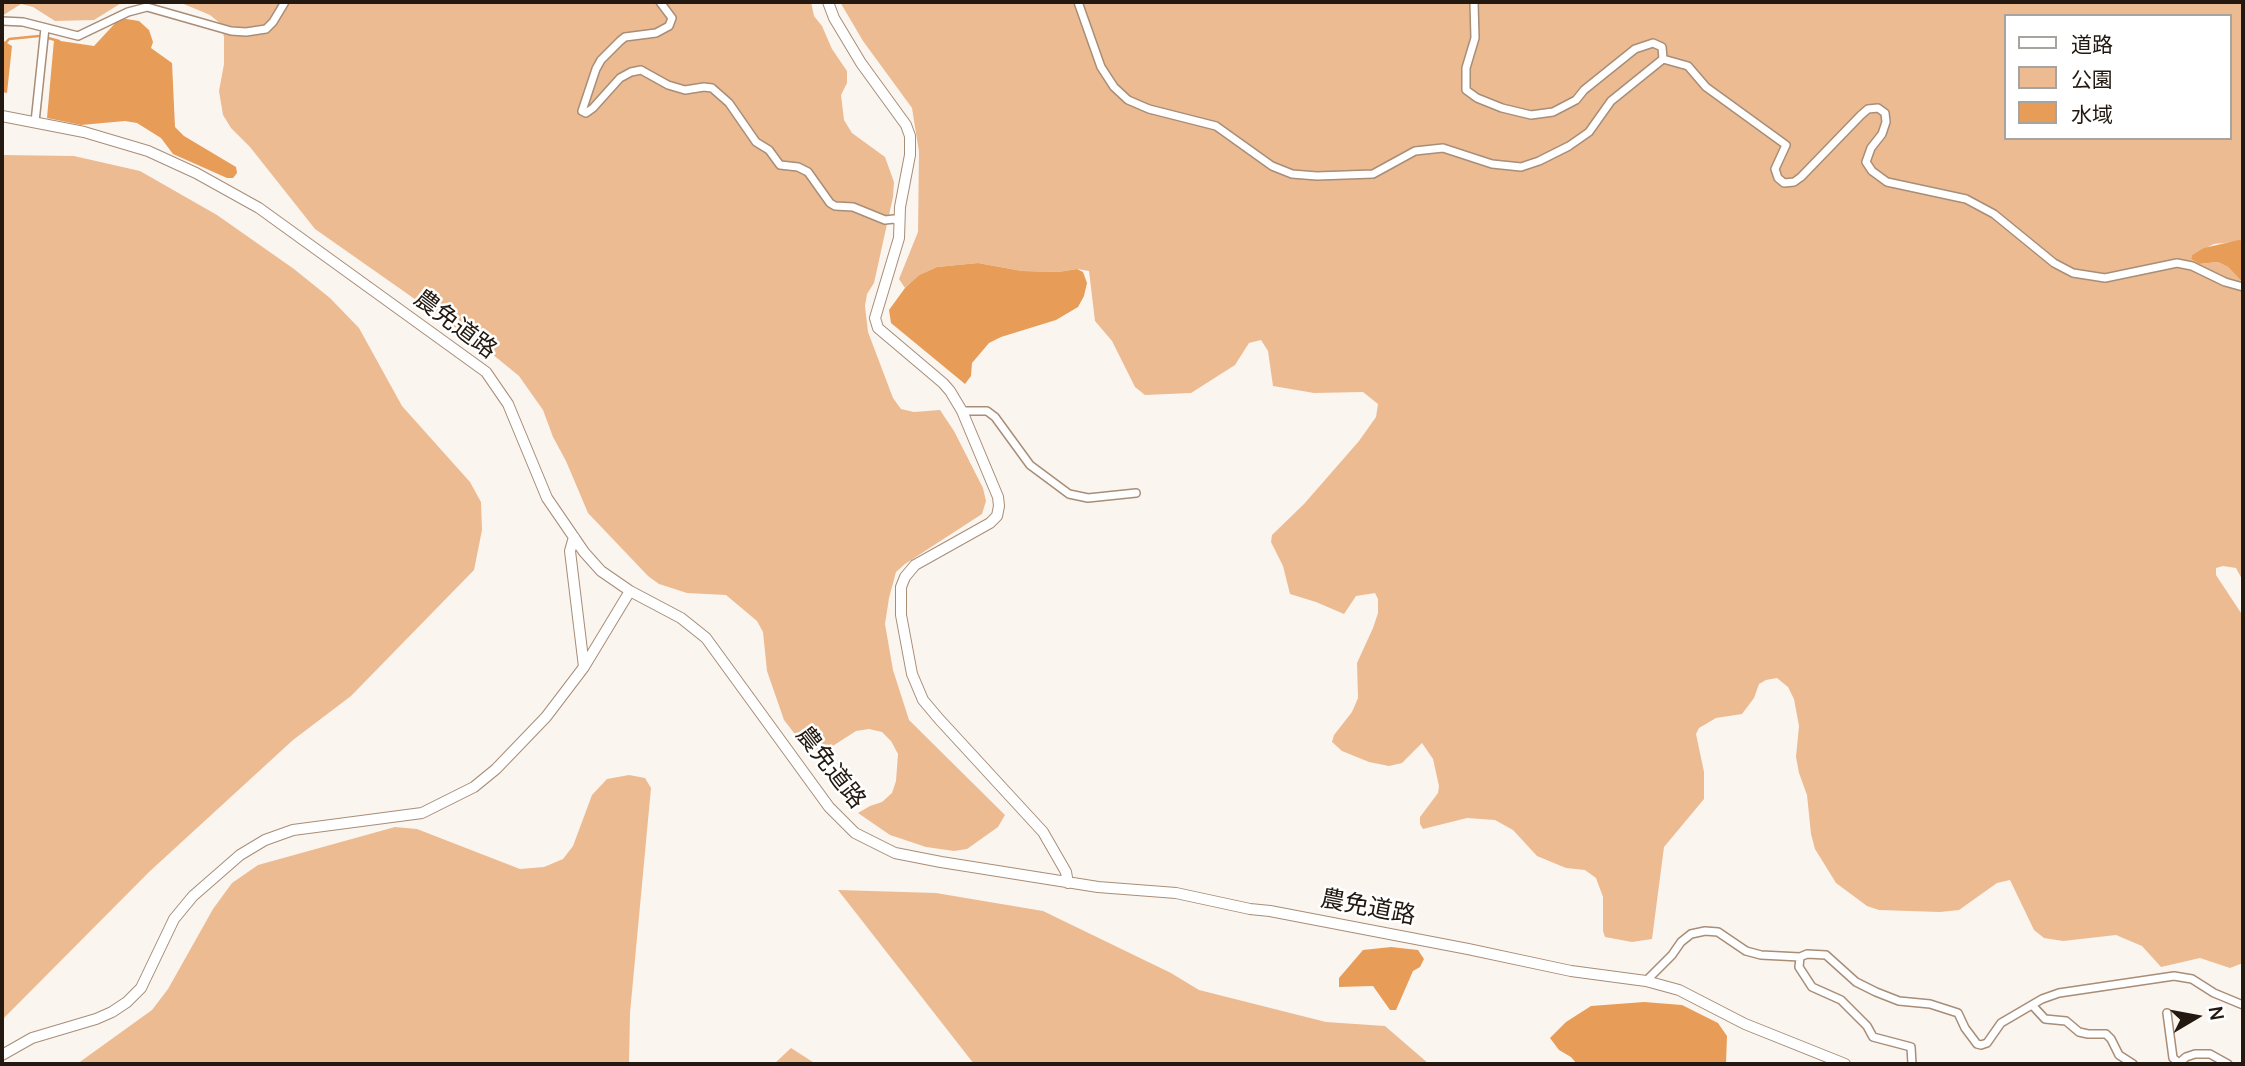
<!DOCTYPE html>
<html>
<head>
<meta charset="utf-8">
<style>
	body { margin:0 }
	#map { position:relative; width:2245px; height:1066px; overflow:hidden; background:#fbf5f0; font-family:Manrope,"Noto Sans JP",sans-serif }
	canvas { display:block }
	.frame { position:absolute; inset:0; border:4px solid #231910; pointer-events:none }
	.legend { position:absolute; left:2004px; top:14px; width:228px; height:126px; box-sizing:border-box; background:#fff; border:2px solid #a7a39f; margin:0; padding:9px 12px; list-style:none; font-size:21px; color:#231910 }
	.legend li { display:flex; align-items:center; gap:14px; height:35px }
	.legend b { width:35px; border:2px solid #a7a39f }
	.north { position:absolute; left:2161px; top:982px; width:70px; height:70px; -webkit-text-stroke:5px #fff; paint-order:stroke; rotate:80deg; font-size:19px; font-weight:700; line-height:28px; text-align:center; color:#231910 }
	.north::after { content:''; display:block; margin:auto; width:24px; height:32px; background:#231910; clip-path:polygon(50% 0,100% 100%,50% 72%,0 100%) }
</style>
</head>
<body>
<div id="map">
<canvas width="2245" height="1066"></canvas>
<div class="frame"></div>
<ul class="legend">
<li><b style="height:9px;background:#fff"></b>道路</li>
<li><b style="height:19px;background:#ecbb92"></b>公園</li>
<li><b style="height:19px;background:#e79c58"></b>水域</li>
</ul>
<div class="north">N</div>
</div>
<script>
const ctx = document.querySelector('canvas').getContext('2d');
ctx.lineJoin = 'round';
function fill(path, color) { ctx.fillStyle = color; ctx.fill(path, 'evenodd'); }
const poly = rows => new Path2D(rows.map(r => 'M' + r).join(''));
function trace(path, color, width, dash) { ctx.strokeStyle = color; ctx.lineWidth = width; ctx.lineCap = dash ? 'butt' : 'round'; ctx.setLineDash(dash || []); ctx.stroke(path); }
function drawText(font, color, halo, rows, align = 'center') {
  ctx.font = font + ' Manrope,"Noto Sans JP",sans-serif'; ctx.lineWidth = 5; ctx.setLineDash([]); ctx.textBaseline = 'middle'; ctx.strokeStyle = halo; ctx.fillStyle = color; for (const [text, x, y, turn = 0] of rows) {
    ctx.save(); ctx.translate(x, y); ctx.rotate((+turn || 0) * Math.PI / 180); ctx.textAlign = isNaN(turn) ? turn : align; if (halo) ctx.strokeText(text, 0, 0); ctx.fillText(text, 0, 0); ctx.restore();
  }
}
fill(poly([
	[2,2,123,2,94,20,55,21,33,7,21,4,2,16],
	[179,2,811,2,814,16,822,26,832,49,847,71,847,83,841,95,844,120,852,133,885,157,894,182,893,197,874,283,867,294,865,306,868,332,893,398,901,409,914,412,940,410,954,431,983,488,986,501,982,514,905,564,896,572,889,598,885,624,893,670,909,720,1005,815,998,827,967,849,954,851,926,847,890,835,858,813,870,806,882,802,892,793,896,781,898,754,891,741,882,732,869,729,856,731,825,751,812,751,801,742,784,720,767,671,763,632,757,621,726,595,687,593,659,584,648,576,588,513,566,461,553,437,543,410,519,376,486,349,315,229,250,147,231,128,223,115,219,91,224,64,224,37,221,24,210,15],
	[840,2,2243,2,2243,241,2214,244,2192,255,2191,259,2199,264,2218,262,2228,267,2243,283,2243,581,2236,568,2223,566,2216,568,2216,575,2243,616,2243,963,2230,968,2200,958,2161,967,2142,946,2116,935,2063,941,2044,938,2034,930,2010,880,1997,883,1959,910,1940,912,1879,910,1867,906,1836,883,1815,849,1811,834,1807,795,1799,773,1796,757,1799,726,1794,699,1788,687,1777,678,1766,680,1759,684,1754,698,1742,714,1716,718,1699,728,1696,734,1704,772,1704,799,1664,847,1652,939,1632,942,1605,937,1603,931,1603,897,1596,878,1585,870,1566,868,1537,856,1513,830,1495,820,1467,818,1423,829,1420,824,1420,817,1438,793,1439,786,1433,759,1422,743,1402,763,1389,766,1369,762,1342,751,1332,742,1334,735,1352,712,1358,698,1357,663,1373,628,1378,613,1378,599,1375,593,1356,596,1344,614,1316,602,1290,594,1283,566,1271,542,1272,535,1304,504,1359,441,1376,417,1378,404,1363,392,1314,393,1273,386,1268,351,1261,340,1249,343,1235,365,1191,393,1145,395,1135,387,1112,341,1095,321,1089,271,1077,269,1058,272,1022,271,978,263,937,267,919,275,905,288,899,279,918,232,919,152,912,108,863,41],
	[2005,16,2229,16,2229,138,2005,138],
	[2,155,74,156,140,171,217,215,294,269,330,298,359,328,402,406,470,482,481,502,482,530,474,570,351,696,293,740,149,872,2,1020],
	[629,775,645,778,651,788,630,1013,629,1064,77,1064,152,1010,168,989,213,909,232,883,258,865,395,827,417,829,520,869,544,867,563,859,573,846,592,795,607,779],
	[838,890,936,893,1043,911,1171,973,1199,990,1326,1022,1385,1026,1429,1064,974,1064],
	[791,1048,816,1064,774,1064]
]), '#ecbb92');
fill(poly([
	[120,18,139,21,149,30,153,42,151,48,172,63,175,127,184,136,236,167,237,173,233,178,227,178,173,154,161,138,137,123,125,121,81,125,47,118,54,40,94,46],
	[2,40,12,46,7,93,2,92],
	[2239,240,2243,241,2243,283,2228,267,2218,262,2199,264,2191,259,2192,255,2204,248],
	[978,263,1022,271,1058,272,1077,269,1083,272,1087,283,1084,296,1078,307,1056,320,1001,337,989,343,972,363,971,376,965,384,891,323,889,310,905,288,919,275,937,267],
	[1391,947,1418,950,1424,959,1420,967,1413,971,1396,1010,1390,1010,1373,986,1339,987,1339,978,1363,950],
	[1644,1002,1682,1005,1718,1023,1727,1036,1726,1064,1577,1064,1571,1057,1559,1050,1550,1038,1566,1022,1591,1006]
]), '#e79c58');
trace(poly([
	[48,38,59,41],
	[2,47,9,39,39,36]
]), '#e79c58', 2.5);
const street = poly([
	[660,2,672,18,669,26,656,33,625,37,620,41,601,60,596,69,582,111,586,113,593,108,620,78,631,72,641,70,668,85,685,90,704,87,712,88,729,103,756,142,769,150,780,165,798,167,808,172,830,203,835,206,853,207,885,220,894,219,898,221],
	[1078,2,1101,67,1114,87,1128,100,1149,109,1216,126,1272,166,1292,174,1317,176,1373,174,1415,151,1443,148,1492,164,1521,167,1539,161,1569,146,1589,132,1611,101,1663,59],
	[1474,2,1475,38,1466,68,1466,90,1477,98,1502,108,1531,115,1553,112,1576,100,1584,90,1635,49,1653,43,1662,47,1663,59],
	[2,21,23,22,78,36,128,12,147,7,231,31,246,32,266,29,273,22,285,2],
	[1663,59,1688,66,1706,87,1786,145,1775,169,1778,178,1784,183,1794,182,1801,177,1861,115,1868,109,1878,108,1885,113,1886,122,1882,134,1871,148,1866,162,1872,171,1887,182,1966,199,1994,214,2054,263,2073,273,2105,278,2177,263,2192,266,2225,282,2243,287],
	[35,122,45,28],
	[962,411,987,411,995,417,1030,465,1069,494,1088,498,1136,493],
	[1800,957,1799,967,1812,987,1841,1000,1867,1026,1873,1037,1911,1047,1912,1064],
	[1646,981,1672,955,1681,942,1691,934,1705,931,1718,932,1746,951,1761,955,1800,957,1807,954,1826,955,1856,982,1876,992,1899,1001,1930,1004,1958,1013,1965,1028,1977,1044,1981,1045,1987,1043,2001,1023,2042,999,2059,993,2174,976,2192,979,2214,993,2243,1005],
	[2033,1006,2045,1019,2066,1021,2079,1032,2088,1034,2106,1034,2111,1039,2119,1055,2133,1064],
	[2167,1013,2173,1058,2179,1063],
	[2178,1064,2186,1057,2195,1054,2210,1054,2228,1064]
]);
const secondary = poly([
	[828,2,834,18,861,63,906,125,910,136,910,155,900,207,899,238,875,318,878,328,943,383,950,391,962,411,998,497,999,506,997,516,990,523,915,565,905,577,901,587,901,615,912,674,923,700,939,719,1043,832,1066,872,1068,883],
	[2,116,84,132,148,151,196,173,259,208,486,372,508,404,547,498,584,552,601,571,630,591,681,618,706,638,829,807,855,833,895,853,941,862,1098,887,1176,893,1250,909,1270,911,1468,949,1571,971,1646,981,1679,990,1745,1024,1845,1064],
	[574,537,570,551,584,667],
	[2,1055,32,1038,96,1019,112,1012,127,1002,141,988,174,919,193,896,240,855,265,840,293,830,422,813,474,787,496,769,546,717,584,667,630,591]
]);
trace(street, '#a88d77', 10);
trace(secondary, '#a88d77', 12);
trace(street, '#fff', 7);
trace(secondary, '#fff', 10);
drawText('24px', '#231910', '#fff', [
	["農免道路",455,325,37],
	["農免道路",830,768,52],
	["農免道路",1368,908,11]
]);
</script>
</body>
</html>
